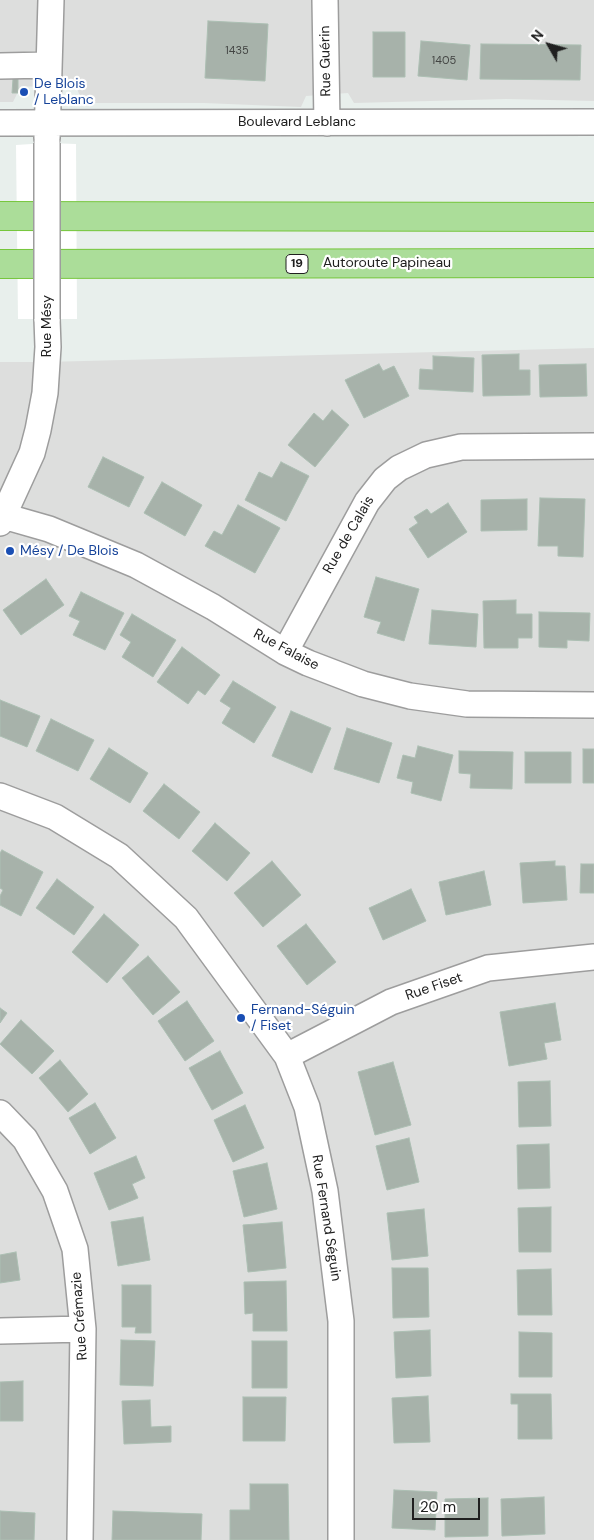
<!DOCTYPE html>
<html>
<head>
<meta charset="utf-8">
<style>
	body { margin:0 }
	#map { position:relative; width:594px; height:1540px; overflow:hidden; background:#e8efec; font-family:"DM Sans",sans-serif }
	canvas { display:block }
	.north { position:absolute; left:524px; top:20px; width:50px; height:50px; -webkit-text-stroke:4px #fff; paint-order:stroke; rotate:308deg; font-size:14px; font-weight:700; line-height:20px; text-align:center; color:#202020 }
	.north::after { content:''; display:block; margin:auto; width:18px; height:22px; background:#202020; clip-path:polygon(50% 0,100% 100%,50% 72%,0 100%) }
	.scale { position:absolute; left:412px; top:1498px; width:68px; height:22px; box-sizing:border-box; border:2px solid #202020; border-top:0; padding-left:6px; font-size:15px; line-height:18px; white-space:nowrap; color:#202020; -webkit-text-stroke:4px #fff; paint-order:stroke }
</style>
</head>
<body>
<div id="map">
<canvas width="594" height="1540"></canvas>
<div class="north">N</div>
<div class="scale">20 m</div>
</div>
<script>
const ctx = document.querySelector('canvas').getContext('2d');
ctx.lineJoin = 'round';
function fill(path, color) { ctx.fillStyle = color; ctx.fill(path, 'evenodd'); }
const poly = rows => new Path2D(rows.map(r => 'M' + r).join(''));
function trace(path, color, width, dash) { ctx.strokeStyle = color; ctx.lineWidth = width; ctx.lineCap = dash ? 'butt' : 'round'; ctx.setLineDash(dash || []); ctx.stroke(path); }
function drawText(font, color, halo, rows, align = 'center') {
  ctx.font = font + ' "DM Sans",sans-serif'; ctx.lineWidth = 4.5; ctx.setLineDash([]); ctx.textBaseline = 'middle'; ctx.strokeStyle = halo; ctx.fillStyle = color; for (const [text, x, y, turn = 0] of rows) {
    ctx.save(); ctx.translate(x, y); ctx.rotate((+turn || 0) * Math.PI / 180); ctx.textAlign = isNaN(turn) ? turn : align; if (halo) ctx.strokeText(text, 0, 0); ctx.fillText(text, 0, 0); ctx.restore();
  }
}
fill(poly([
	[0,0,594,0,594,101,506,99,354,103,348,93,306,96,301,107,204,103,83,103,77,89,21,86,13,102,0,102],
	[594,348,594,1540,0,1540,0,362,45,362]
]), '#dddedd');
fill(poly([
	[47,143,76,144,77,319,18,319,16,145]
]), '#fff');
const building = poly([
	[208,21,268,24,265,81,205,78,208,21],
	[373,32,405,32,405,77,373,77,373,32],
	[421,41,470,45,467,80,418,76,421,41],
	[481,44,581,45,580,80,480,79,481,44],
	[13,79,18,79,18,93,12,93,13,79],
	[519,354,519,370,530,370,530,395,483,396,482,355,519,354],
	[433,356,474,358,473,392,419,389,420,369,433,370,433,356],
	[379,364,383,371,394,366,409,396,364,418,345,380,379,364],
	[586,364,587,396,540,397,539,365,586,364],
	[332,410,349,425,315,467,288,445,314,413,323,421,332,410],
	[103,457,144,477,129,507,88,487,103,457],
	[281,462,309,476,286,521,245,500,259,472,272,478,281,462],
	[162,482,202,505,185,536,144,513,162,482],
	[540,498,585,499,583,557,558,556,558,546,538,546,540,498],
	[527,499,527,530,481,531,481,500,527,499],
	[448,503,467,532,428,558,409,529,418,523,414,517,427,509,431,514,448,503],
	[238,505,280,528,255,573,205,546,214,531,222,535,238,505],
	[376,577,419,589,404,641,377,633,381,622,364,617,376,577],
	[46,579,64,605,21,635,3,610,46,579],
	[81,592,124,613,105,650,73,635,80,621,69,616,81,592],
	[516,600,516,614,532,614,532,638,518,638,518,648,484,648,483,601,516,600],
	[432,610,478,614,476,647,429,644,432,610],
	[539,612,590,613,589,641,567,640,567,648,539,647,539,612],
	[132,614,176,640,153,677,122,657,131,642,120,635,132,614],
	[182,647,220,675,205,695,198,690,188,704,157,682,182,647],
	[233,681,276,707,254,743,222,723,231,708,220,701,233,681],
	[0,700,40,716,27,747,0,736,0,700],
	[291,711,331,728,312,773,272,756,291,711],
	[51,719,94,740,78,771,36,751,51,719],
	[347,728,392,743,379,783,334,769,347,728],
	[418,746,453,755,441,801,411,793,413,782,397,778,403,755,415,758,418,746],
	[109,748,148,773,130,803,90,779,109,748],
	[583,749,594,749,594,783,583,783,583,749],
	[459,751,513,752,512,789,470,788,471,774,459,773,459,751],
	[525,752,571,752,571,783,525,783,525,752],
	[164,784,200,812,179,839,143,811,164,784],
	[215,823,250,853,227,881,192,851,215,823],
	[2,850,43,872,21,916,0,905,0,896,3,890,0,888,0,853,2,850],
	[272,861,301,895,263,927,234,893,272,861],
	[555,861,555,866,565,866,567,900,523,903,520,863,555,861],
	[581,864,594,864,594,893,580,893,581,864],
	[484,871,491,905,446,915,439,882,484,871],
	[57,879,94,907,74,935,36,908,57,879],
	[411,889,426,921,383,940,369,908,411,889],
	[104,914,139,945,107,983,72,952,104,914],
	[306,924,336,962,307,985,277,946,306,924],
	[148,956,180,992,153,1015,122,978,148,956],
	[187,1001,214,1041,185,1061,158,1021,187,1001],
	[555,1003,561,1040,544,1043,547,1059,509,1066,500,1012,555,1003],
	[0,1008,7,1013,0,1023,0,1008],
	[21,1020,54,1051,32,1074,0,1044,21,1020],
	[220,1051,243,1093,212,1110,189,1068,220,1051],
	[60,1060,88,1094,68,1112,39,1078,60,1060],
	[393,1062,411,1125,375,1135,358,1072,393,1062],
	[550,1081,551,1126,519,1127,518,1082,550,1081],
	[95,1103,116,1138,90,1154,69,1118,95,1103],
	[245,1105,264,1148,233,1162,214,1120,245,1105],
	[409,1138,419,1182,387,1190,376,1146,409,1138],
	[549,1144,550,1188,518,1189,517,1145,549,1144],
	[136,1156,145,1178,132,1184,138,1198,109,1210,94,1173,136,1156],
	[267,1163,277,1209,244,1217,233,1171,267,1163],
	[551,1207,551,1252,519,1252,518,1208,551,1207],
	[424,1209,428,1256,392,1260,387,1213,424,1209],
	[143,1217,150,1260,118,1266,111,1222,143,1217],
	[282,1222,286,1268,248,1272,243,1225,282,1222],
	[16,1252,20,1280,0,1283,0,1255,16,1252],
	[392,1268,428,1268,429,1317,393,1318,392,1268],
	[551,1269,552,1315,518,1315,517,1270,551,1269],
	[286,1281,287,1331,253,1331,253,1313,245,1314,244,1282,286,1281],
	[122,1285,151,1285,151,1333,135,1333,136,1327,122,1327,122,1285],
	[430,1330,431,1376,396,1378,394,1332,430,1330],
	[519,1332,552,1333,552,1377,519,1377,519,1332],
	[121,1340,155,1341,153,1386,120,1385,121,1340],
	[252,1341,287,1341,287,1388,252,1388,252,1341],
	[23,1381,23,1421,0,1421,0,1382,23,1381],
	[511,1394,551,1394,552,1439,518,1439,518,1404,511,1404,511,1394],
	[428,1396,430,1442,394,1443,392,1398,428,1396],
	[243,1397,286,1397,285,1441,243,1441,243,1397],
	[150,1400,151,1427,171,1426,171,1442,124,1444,122,1401,150,1400],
	[250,1484,288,1484,289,1540,230,1540,230,1510,250,1510,250,1484],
	[394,1490,437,1492,435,1530,392,1528,394,1490],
	[544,1497,545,1534,502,1536,501,1499,544,1497],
	[488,1498,488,1536,445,1537,445,1499,488,1498],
	[0,1511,35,1513,34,1540,0,1540,0,1511],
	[113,1511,202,1514,201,1540,112,1540,113,1511]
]);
fill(building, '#a7b2aa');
trace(building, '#acbfb3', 1);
const minor = poly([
	[325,0,327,123],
	[0,66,48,65],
	[0,123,594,122],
	[47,138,51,0],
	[0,515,49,529,136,565,213,607,285,652,308,663,363,684,410,696,467,704,594,705],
	[0,523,32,453,38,430,45,393,48,347,47,319],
	[285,652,367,502,385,479,399,468,426,455,461,447,594,446],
	[0,796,55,817,119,856,186,918,287,1056,307,1107,325,1191,341,1321,341,1540],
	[287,1056,391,1002,488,968,594,957],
	[0,1113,25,1139,55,1191,75,1249,83,1329,80,1540],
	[0,1331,83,1329]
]);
const highway = poly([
	[0,216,594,217],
	[0,264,594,263]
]);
trace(minor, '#9d9d9d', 28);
trace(highway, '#76c63c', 30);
trace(minor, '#fff', 25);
trace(highway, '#abdd99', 28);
const minorBridge = poly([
	[47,143,47,319]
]);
trace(minorBridge, '#9d9d9d', 28, []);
trace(minorBridge, '#fff', 25);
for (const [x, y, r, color] of [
	[24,92,5,"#1a4fb4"],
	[10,551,5,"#1a4fb4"],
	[241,1018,5,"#1a4fb4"]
]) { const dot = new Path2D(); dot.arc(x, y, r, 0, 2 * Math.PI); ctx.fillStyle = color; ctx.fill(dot); trace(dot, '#fff', 2); }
drawText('11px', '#424442', null, [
	["1435",237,51],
	["1405",444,61]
]);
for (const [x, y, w] of [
	[297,264,22]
]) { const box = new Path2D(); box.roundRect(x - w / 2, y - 9.5, w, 19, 4); ctx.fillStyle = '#fff'; ctx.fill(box); trace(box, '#202020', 1); }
drawText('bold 12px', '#202020', null, [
	["19",297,264]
]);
drawText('14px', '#202020', '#fff', [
	["Rue Guérin",326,61,-91],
	["Boulevard Leblanc",297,122],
	["Autoroute Papineau",387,263],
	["Rue Mésy",47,326,-90],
	["Rue de Calais",349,535,-60],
	["Rue Falaise",286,650,28],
	["Rue Fiset",434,987,-19],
	["Rue Fernand Séguin",326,1218,81],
	["Rue Crémazie",80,1316,-94]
]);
drawText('14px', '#164399', '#fff', [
	["De Blois",34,84],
	["/ Leblanc",34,100],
	["Mésy / De Blois",20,551],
	["Fernand-Séguin",251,1010],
	["/ Fiset",251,1026]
], 'left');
</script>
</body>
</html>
